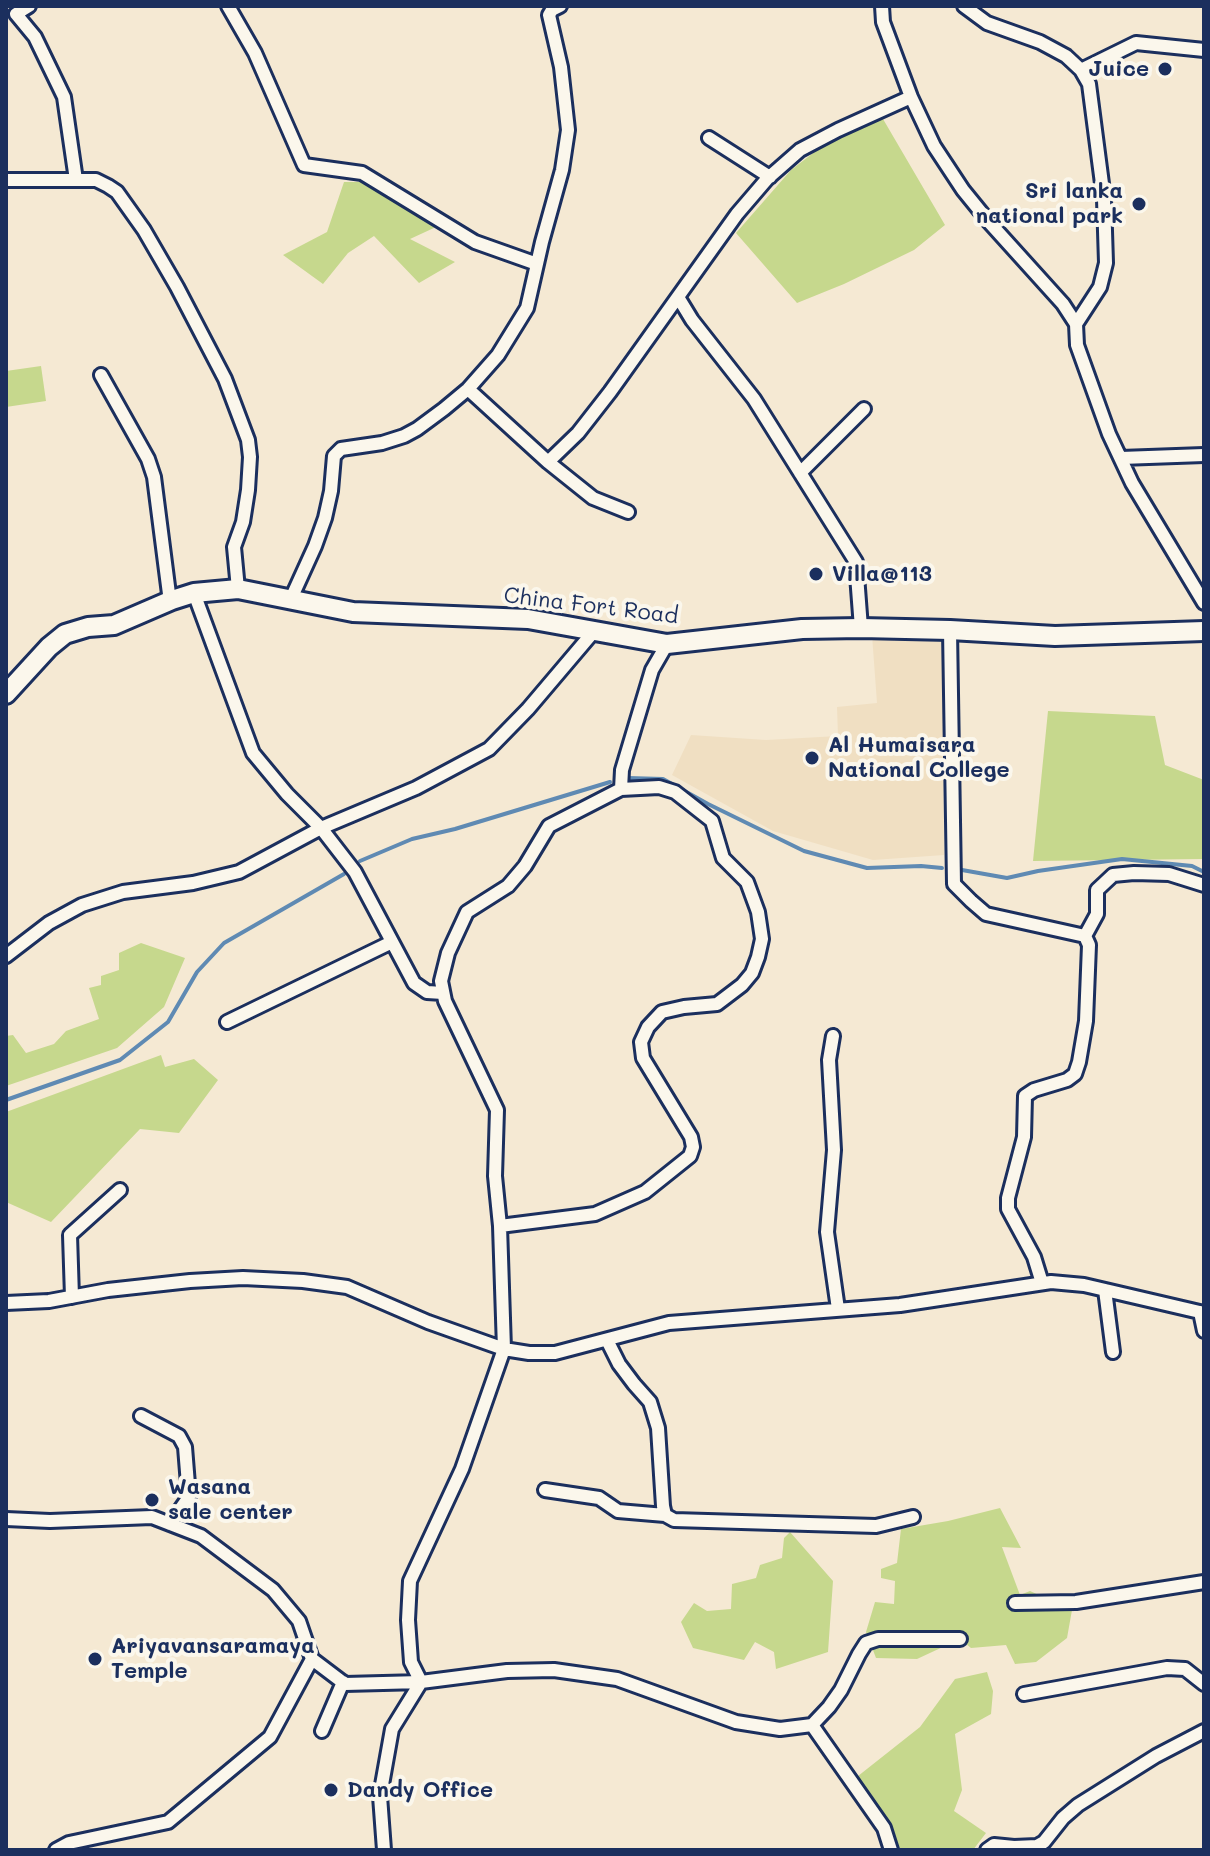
<!DOCTYPE html>
<html>
<head>
<meta charset="utf-8">
<style>
	body { margin:0 }
	#map { position:relative; width:1210px; height:1856px; overflow:hidden; background:#f5e9d3; font-family:Mali,sans-serif }
	canvas { display:block }
	.frame { position:absolute; inset:0; border:8px solid #1b2f5e; pointer-events:none }
</style>
</head>
<body>
<div id="map">
<canvas width="1210" height="1856"></canvas>
<div class="frame"></div>
</div>
<script>
const ctx = document.querySelector('canvas').getContext('2d');
ctx.lineJoin = 'round';
function fill(path, color) { ctx.fillStyle = color; ctx.fill(path, 'evenodd'); }
const poly = rows => new Path2D(rows.map(r => 'M' + r).join(''));
function trace(path, color, width, dash) { ctx.strokeStyle = color; ctx.lineWidth = width; ctx.lineCap = dash ? 'butt' : 'round'; ctx.setLineDash(dash || []); ctx.stroke(path); }
function drawText(font, color, halo, rows, align = 'center') {
  ctx.font = font + ' Mali,sans-serif'; ctx.lineWidth = 8; ctx.setLineDash([]); ctx.textBaseline = 'middle'; ctx.strokeStyle = halo; ctx.fillStyle = color; for (const [text, x, y, turn = 0] of rows) {
    ctx.save(); ctx.translate(x, y); ctx.rotate((+turn || 0) * Math.PI / 180); ctx.textAlign = isNaN(turn) ? turn : align; if (halo) ctx.strokeText(text, 0, 0); ctx.fillText(text, 0, 0); ctx.restore();
  }
}
fill(poly([
	[872,635,942,639,944,855,873,860,773,831,672,775,691,735,766,740,838,736,837,707,877,703]
]), '#f0dfc2');
fill(poly([
	[883,119,945,225,914,250,844,284,797,303,736,233,791,170,821,147,866,125],
	[344,182,365,182,436,227,410,239,455,262,419,283,374,236,348,253,323,284,283,255,327,232],
	[41,366,46,401,6,407,6,371],
	[1048,711,1155,716,1165,765,1204,780,1204,859,1033,861],
	[141,943,185,958,164,1007,117,1048,6,1086,6,1036,13,1035,26,1053,54,1044,66,1031,99,1019,89,988,101,985,101,976,119,970,119,953],
	[161,1055,165,1067,194,1059,218,1080,179,1133,140,1129,51,1222,6,1202,6,1112],
	[1000,1508,1021,1548,1002,1547,1020,1595,1030,1591,1072,1610,1067,1638,1036,1662,1015,1664,1006,1645,971,1648,960,1639,917,1659,876,1658,866,1632,875,1602,894,1604,895,1581,881,1578,881,1569,897,1563,901,1529,948,1521],
	[790,1532,833,1581,828,1652,776,1669,774,1652,755,1642,744,1660,693,1648,681,1622,694,1603,707,1611,731,1609,732,1584,756,1578,760,1565,782,1558,784,1538],
	[987,1672,993,1691,991,1714,955,1734,962,1790,954,1811,986,1833,973,1850,892,1850,853,1780,920,1727,955,1679]
]), '#c6d88d');
trace(poly([
	[628,778,663,779,708,804,804,851,867,868,921,866,942,868],
	[360,861,412,839,455,829,610,782],
	[962,870,1007,878,1038,871,1122,859,1192,866,1204,872],
	[6,1100,120,1060,168,1022,197,972,224,943,344,874]
]), '#5f8ab3', 4);
const street = poly([
	[29,6,16,14,35,37,64,97,76,180],
	[228,6,255,53,304,165,362,173,475,242,537,264],
	[882,6,883,22,911,97,934,146,963,190,989,222,1063,304,1076,324],
	[964,6,987,23,1040,42,1066,56,1081,70,1089,84,1104,199,1106,263,1100,287,1076,324,1077,345,1109,434,1132,483,1204,603],
	[1081,70,1136,43,1204,50],
	[709,138,770,177],
	[6,180,96,180,108,186,117,192,144,230,177,287,225,379,248,440,250,457,248,490,243,522,234,547,238,589],
	[678,297,692,320,754,399,856,562,861,628],
	[101,375,148,459,154,477,169,594,172,600],
	[468,389,548,462,593,498,628,512],
	[1121,458,1204,455],
	[548,462,578,433,610,392,737,214,767,179,800,150,838,130,911,97],
	[800,473,864,409],
	[194,593,253,753,287,794,321,828,355,872,414,983,427,992,443,993],
	[290,601,315,546,325,518,331,491,334,456,341,449,382,443,404,436,417,429,444,409,468,389,498,355,527,308,542,242,562,170,568,130,561,67,549,15,552,10,560,6],
	[950,630,954,884,971,901,986,914,1085,936],
	[6,956,49,923,82,905,123,892,193,883,239,872,321,828,416,788,489,749,528,709,595,630],
	[227,1022,392,942],
	[833,1036,829,1060,834,1150,827,1232,838,1309],
	[500,1226,595,1214,645,1192,690,1156,693,1147,691,1137,643,1058,641,1042,648,1027,662,1012,684,1007,717,1004,742,985,752,973,758,957,762,939,758,912,747,882,723,858,712,821,675,792,659,787,621,789],
	[1042,1283,1034,1257,1008,1209,1008,1198,1024,1137,1025,1096,1034,1090,1067,1080,1075,1074,1079,1062,1086,1021,1089,945,1085,936,1097,914,1097,890,1113,875,1134,873,1169,874,1204,885],
	[1105,1290,1113,1352],
	[72,1297,70,1235,120,1190],
	[6,1303,49,1301,108,1290,190,1281,243,1278,303,1281,347,1287,428,1322,504,1349,529,1353,555,1353,669,1323,900,1305,1051,1282,1084,1285,1204,1313],
	[1200,1312,1204,1331],
	[607,1340,619,1364,634,1384,650,1402,658,1428,663,1506,665,1515,674,1520,876,1526,913,1517],
	[141,1416,179,1436,185,1447,189,1497,170,1524],
	[545,1490,599,1498,618,1511,665,1515],
	[6,1519,50,1521,152,1517,201,1536,273,1590,299,1621,312,1659,345,1684,421,1682,507,1671,554,1670,617,1679,736,1722,780,1729,812,1725,884,1828,891,1850],
	[1015,1603,1076,1602,1204,1582],
	[1024,1694,1167,1668,1185,1669,1204,1684],
	[812,1725,829,1707,841,1690,859,1654,866,1643,878,1639,960,1639],
	[322,1731,343,1682],
	[56,1850,69,1843,168,1822,270,1737,312,1659],
	[384,1850,380,1796,392,1729,421,1682,411,1662,408,1620,410,1581,462,1469,504,1349,500,1226,495,1176,497,1110,445,1001,441,981,448,953,467,912,508,886,525,866,549,826,621,789,622,770,652,670,667,644],
	[987,1850,994,1845,1014,1847,1037,1846,1044,1842,1063,1818,1078,1805,1156,1756,1204,1731]
]);
const secondary = poly([
	[6,694,49,647,65,634,88,627,114,625,172,600,194,593,238,589,353,612,528,619,667,644,802,629,861,628,950,630,1055,636,1204,631]
]);
trace(street, '#1b2f5e', 18);
trace(secondary, '#1b2f5e', 24);
trace(street, '#fbf7ec', 12);
trace(secondary, '#fbf7ec', 18);
for (const [x, y, r, color] of [
	[1165,69,8,"#1b2f5e"],
	[1139,204,8,"#1b2f5e"],
	[816,574,8,"#1b2f5e"],
	[812,758,8,"#1b2f5e"],
	[152,1500,8,"#1b2f5e"],
	[95,1659,8,"#1b2f5e"],
	[331,1790,8,"#1b2f5e"]
]) { const dot = new Path2D(); dot.arc(x, y, r, 0, 2 * Math.PI); ctx.fillStyle = color; ctx.fill(dot); trace(dot, '#fbf7ec', 3); }
drawText('bold 22px', '#1b2f5e', '#fbf7ec', [
	["Juice",1149,69,"right"],
	["Sri lanka",1123,191,"right"],
	["national park",1123,216,"right"],
	["Villa@113",832,574],
	["Al Humaisara",828,745],
	["National College",828,770],
	["Wasana",168,1487],
	["sale center",168,1512],
	["Ariyavansaramaya",111,1646],
	["Temple",111,1671],
	["Dandy Office",347,1790]
], 'left');
drawText('22px', '#1b2f5e', '#fbf7ec', [
	["China Fort Road",591,606,7]
]);
</script>
</body>
</html>
